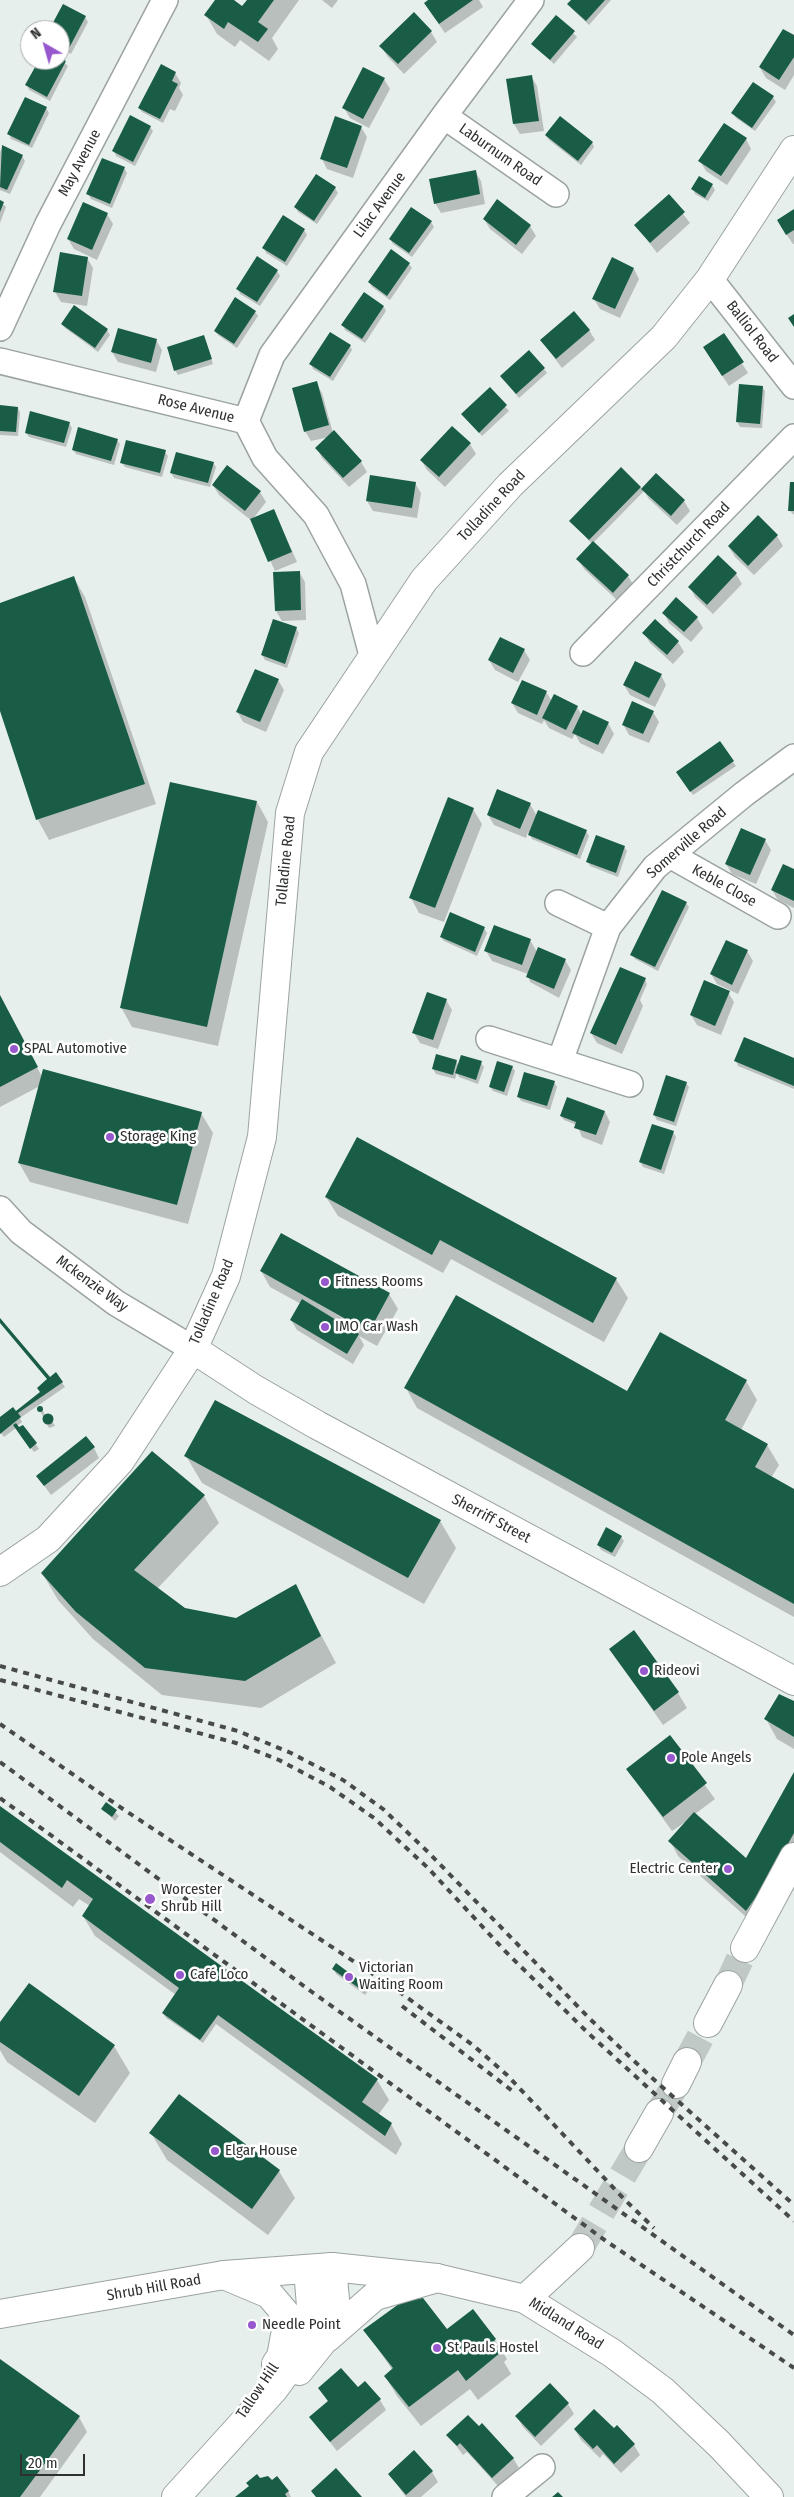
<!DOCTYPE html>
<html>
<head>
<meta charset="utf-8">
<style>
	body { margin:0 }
	#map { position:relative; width:794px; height:2497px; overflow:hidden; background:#e6efeb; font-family:"Fira Sans Condensed",sans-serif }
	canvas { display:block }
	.north { position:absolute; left:20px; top:20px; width:50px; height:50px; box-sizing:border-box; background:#fff; border:1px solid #abadac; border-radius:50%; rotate:322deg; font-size:14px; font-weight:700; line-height:20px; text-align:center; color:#2e3130 }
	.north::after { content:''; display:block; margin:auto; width:18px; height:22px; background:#9757cd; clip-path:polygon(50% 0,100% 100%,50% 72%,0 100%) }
	.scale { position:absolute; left:20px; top:2454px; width:65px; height:22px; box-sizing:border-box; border:2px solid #2e3130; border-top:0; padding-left:6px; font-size:15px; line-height:18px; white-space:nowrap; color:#2e3130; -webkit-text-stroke:4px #fff; paint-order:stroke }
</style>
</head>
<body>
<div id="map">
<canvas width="794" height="2497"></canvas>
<div class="north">N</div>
<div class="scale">20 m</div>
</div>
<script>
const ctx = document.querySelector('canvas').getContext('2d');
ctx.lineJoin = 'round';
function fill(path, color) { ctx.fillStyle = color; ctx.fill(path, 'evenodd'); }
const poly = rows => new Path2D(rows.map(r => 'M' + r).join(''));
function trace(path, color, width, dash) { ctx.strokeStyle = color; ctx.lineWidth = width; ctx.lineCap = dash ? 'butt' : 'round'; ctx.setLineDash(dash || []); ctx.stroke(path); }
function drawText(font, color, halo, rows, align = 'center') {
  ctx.font = font + ' "Fira Sans Condensed",sans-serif'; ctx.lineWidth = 5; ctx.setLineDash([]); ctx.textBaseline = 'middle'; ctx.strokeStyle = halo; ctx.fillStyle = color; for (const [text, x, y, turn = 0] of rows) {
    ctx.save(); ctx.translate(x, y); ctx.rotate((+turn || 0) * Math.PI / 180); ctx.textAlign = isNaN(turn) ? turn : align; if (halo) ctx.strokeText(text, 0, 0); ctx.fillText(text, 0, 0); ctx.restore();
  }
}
fill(poly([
	[216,0,232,0,243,8,248,0,299,0,272,38,278,49,269,61,240,40,235,47,217,34,206,15],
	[322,0,338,0,332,8],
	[430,0,479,0,483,7,445,33,431,13],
	[573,0,611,0,589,25,572,9,569,5],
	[556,16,577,37,554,64,532,44],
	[85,17,88,22,71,54,60,49,60,30,50,30],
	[431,32,437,42,404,74,387,56,381,46],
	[794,37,794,75,785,90,766,78,760,68],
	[60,59,68,66,50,101,29,90,27,85,40,60],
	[175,73,181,83,179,88,183,95,175,111,170,109,163,123,142,112,139,108],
	[531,76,537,86,544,131,520,134,514,124,508,80],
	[384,79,390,89,369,128,350,118,344,108],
	[773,97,776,102,755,131,736,118,733,113],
	[46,108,49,113,32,148,11,139,9,134],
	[150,127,153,131,135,166,116,156,114,151],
	[361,127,367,137,353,178,327,169,322,159],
	[546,136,592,142,594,147,581,165,549,140],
	[746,139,751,149,727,185,706,171,700,161],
	[2,147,22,156,25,161,10,194,0,190,0,152],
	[124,168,127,173,112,208,91,199,88,194],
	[475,171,481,181,485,204,441,213,435,203],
	[316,176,335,188,338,193,317,224,298,212,295,207],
	[712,185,715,190,708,201,695,194,693,189],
	[669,196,690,223,657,253,636,225],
	[0,201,6,207,0,223],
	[498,201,530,226,536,236,522,254,490,229,484,219],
	[794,211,794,244,793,244,784,231],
	[107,214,113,224,97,260,74,249,68,239],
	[431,222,434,227,412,257,393,244,390,239],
	[304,230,307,235,287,266,266,253,264,248],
	[87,258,93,268,87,306,61,302,55,292],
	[409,264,412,268,390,300,372,287,369,282],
	[634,269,639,279,620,318,600,309,594,299],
	[277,271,280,276,260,306,240,294,238,289],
	[384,307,386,311,365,343,345,330,343,325],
	[255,312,258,316,237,348,218,335,215,331],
	[62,324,107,330,110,335,98,352,65,328],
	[589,330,595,340,562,368,541,340],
	[724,335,748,373,729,386,710,357],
	[203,336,213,364,178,375,175,370],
	[156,340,162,350,156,372,118,362,112,352],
	[350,346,352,350,333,381,313,369,311,364],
	[544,369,547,373,519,398,502,377],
	[316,383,322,393,333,433,361,462,367,472,349,487,322,458,317,448,329,437,311,441,305,431],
	[740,385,762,387,765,391,762,428,740,427,737,422],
	[490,389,509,411,482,436,463,414],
	[0,407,18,408,20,413,18,436,0,435],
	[69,423,72,428,66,447,29,437,26,433],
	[117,440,120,444,114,465,76,454,73,450],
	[470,444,476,454,445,487,427,470,421,460],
	[165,452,168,456,162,477,125,467,122,463],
	[213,463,216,467,210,487,174,478,171,473],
	[656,475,684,501,690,511,677,525,649,499,644,491,593,543,628,576,634,586,619,602,584,569,578,559,592,544,571,521,640,487,642,490],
	[415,483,421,493,417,518,373,511,367,501],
	[794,484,794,515,789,510],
	[213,485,260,492,266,502,252,520,274,510,297,562,275,571,252,521,219,495],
	[777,536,783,546,754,575,735,557,729,547],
	[299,572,305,582,306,620,282,621,276,611,275,573],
	[736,574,742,584,713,614,695,597,690,587],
	[74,578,85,597,156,804,49,840,38,820,0,707,0,604],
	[676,599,697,618,703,628,691,642,669,623,664,613],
	[655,621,678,642,684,652,673,664,650,643,644,633],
	[296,628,299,633,287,668,265,660,262,655],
	[524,650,530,660,518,682,495,670,489,660],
	[661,675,666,685,655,707,630,695,624,685],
	[278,680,284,690,266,732,243,722,237,711],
	[522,681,546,692,552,701,577,707,582,716,608,723,614,734,603,754,580,743,575,734,572,739,549,728,544,720,542,724,518,713,512,703],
	[653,712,659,722,649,743,629,735,623,724],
	[733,762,736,766,693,795,680,777],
	[257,802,268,822,218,1046,132,1027,121,1007],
	[530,804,537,816,586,831,589,836,580,859,532,839,528,832,526,838,494,825,488,815],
	[473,809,482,824,444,922,419,913,411,898],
	[765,840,771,850,756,884,732,874,726,864],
	[624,847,627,851,618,877,590,866,588,862],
	[794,870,794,908,778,900,772,890],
	[686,903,689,907,658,971,635,959,632,955],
	[484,928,487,933,477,956,444,941,441,937],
	[530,940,537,952,565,960,571,970,559,998,530,982,528,974,492,961,486,951],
	[747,951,753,961,738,994,717,984,711,974],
	[645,979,647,984,640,1000,643,1006,622,1054,597,1043,591,1033],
	[728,992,734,1002,721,1035,697,1025,691,1015],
	[0,996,42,1077,201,1113,213,1133,188,1224,30,1182,19,1163,40,1086,0,1107],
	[446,1000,452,1010,438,1049,420,1043,414,1033],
	[794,1060,794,1089,738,1066,736,1061],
	[456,1061,459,1066,481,1063,484,1067,478,1084,459,1077,457,1073,455,1079,436,1074,433,1069],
	[512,1067,515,1071,507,1096,493,1091,490,1087],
	[554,1082,557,1087,550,1110,521,1101,518,1096],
	[686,1083,689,1087,676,1126,657,1120,654,1115],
	[605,1112,610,1122,602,1145,582,1137,577,1125,564,1120,561,1116],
	[673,1132,676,1137,664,1174,643,1167,640,1162],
	[326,1197,616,1279,628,1298,604,1342,451,1259,443,1273,338,1216],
	[261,1271,389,1294,398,1309,377,1346,359,1336,364,1345,353,1364,297,1330,291,1320,301,1304,270,1287],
	[0,1320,49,1379,56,1374,65,1387,20,1418,22,1422,17,1426,19,1429,23,1426,39,1449,34,1452,16,1428,4,1437,0,1432,0,1419,16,1412,41,1392,48,1380],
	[746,1381,757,1400,741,1430,767,1445,779,1465,771,1478,794,1490,794,1617,417,1408,406,1388,628,1392],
	[41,1407,46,1417,49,1415,55,1426,49,1428,40,1411,39,1408],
	[94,1448,99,1458,51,1495,37,1476],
	[186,1456,440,1521,456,1548,424,1604,202,1483],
	[204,1496,219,1523,157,1589,185,1609,236,1619,295,1586,336,1663,261,1708,162,1695,93,1639,58,1600,42,1573],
	[621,1537,624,1541,615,1557,601,1550,598,1545],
	[610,1649,678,1693,687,1708,663,1725],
	[794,1703,794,1749,777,1739,766,1719],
	[670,1737,715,1799,695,1814,750,1865,794,1774,794,1873,755,1925,678,1856,670,1841,687,1821,672,1831,627,1769],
	[106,1804,119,1816,115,1821,103,1809],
	[0,1807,377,2080,389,2100,378,2115,391,2124,402,2144,396,2155,216,2024,203,2043,166,2018,163,2013,176,1995,95,1936,83,1916,90,1906,79,1899,73,1907,0,1852],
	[334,1969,366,1986,368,1991,365,1995,336,1974],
	[0,2024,114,2046,130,2073,95,2123,7,2062,0,2050],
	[151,2133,279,2171,295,2198,268,2235,167,2160],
	[365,2330,446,2331,495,2340,507,2359,504,2362,511,2374,478,2400,470,2389,421,2426,397,2396,385,2376,393,2371],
	[0,2361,79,2417,87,2432,40,2497,0,2497],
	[550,2385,568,2404,574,2414,541,2446,523,2427,517,2417],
	[319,2388,357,2389,380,2400,386,2410,337,2451,311,2418,329,2403],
	[617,2427,634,2445,640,2455,621,2473,603,2454,600,2458,581,2440,575,2430,614,2430],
	[448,2435,513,2458,519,2468,499,2487,467,2452,463,2455],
	[432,2472,438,2482,421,2497,406,2497,389,2474],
	[259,2480,288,2491,291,2497,237,2497]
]), '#0003');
fill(poly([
	[215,0,234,0,242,6,247,0,274,0,258,22,268,29,258,42,228,22,224,29,204,15],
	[428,0,473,0,439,24,424,3],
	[571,0,605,0,586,21,567,4],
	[63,4,86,16,68,50,60,46,60,30,49,30],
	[414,12,432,31,398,64,379,46],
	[556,15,575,31,550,60,531,44],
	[783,29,794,35,794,57,779,80,759,67],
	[60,58,66,61,47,97,25,85,39,60,60,60],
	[161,64,176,72,172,81,178,84,160,119,138,108],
	[363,67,385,78,363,119,342,108],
	[532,75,539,121,513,124,506,79],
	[753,82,774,96,752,128,731,113],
	[25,97,47,107,29,145,7,134],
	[130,115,151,126,133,162,112,151],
	[335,116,362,126,347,168,320,159],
	[560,116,593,142,578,161,545,135],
	[724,123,747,138,721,176,698,161],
	[2,145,23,155,7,190,0,187],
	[102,158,125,167,110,204,86,194],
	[476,170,480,194,434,204,429,179],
	[316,174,336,187,314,221,294,207],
	[699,176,713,184,705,198,691,189],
	[669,194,685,212,650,243,634,225],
	[497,199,531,225,516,245,483,219],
	[0,200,4,202,0,212],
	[83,202,108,213,92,250,67,239],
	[411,207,432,221,409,253,389,239],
	[794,209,794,230,786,235,777,220],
	[283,215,305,229,285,262,262,248],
	[391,249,410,263,387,296,368,282],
	[60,252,88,257,82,296,53,292],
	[257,256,278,270,257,302,236,289],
	[612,257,634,268,615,309,592,299],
	[364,292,384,306,362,339,341,325],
	[235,297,256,311,234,344,214,331],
	[74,305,108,329,95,348,61,324],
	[574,311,590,330,556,359,540,340],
	[794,314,794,327,788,318],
	[118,328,157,339,151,363,111,352],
	[330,332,351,345,330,377,309,364],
	[724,333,744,362,722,376,703,347],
	[204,335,212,359,174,371,167,347],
	[529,350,545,368,516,394,500,376],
	[317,381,329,425,304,432,292,388],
	[739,384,763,386,760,424,736,422],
	[490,387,507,405,479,433,461,414],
	[0,405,18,407,16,432,0,431],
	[30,411,70,422,64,443,25,433],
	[452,426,471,443,439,477,420,460],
	[78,427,118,439,111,461,72,450],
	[334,430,362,461,343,478,315,448],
	[126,440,166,450,160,473,120,463],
	[176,452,214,462,208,483,170,473],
	[227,465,261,491,245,511,212,485],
	[621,467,641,487,589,540,569,521],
	[656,473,685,500,671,516,641,489],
	[370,475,416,482,412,508,366,501],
	[790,482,794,482,794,511,788,511],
	[274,509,292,552,268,562,250,519],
	[758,515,778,535,748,566,728,546],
	[593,541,629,575,613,593,576,559],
	[718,555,737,573,707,605,688,587],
	[300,571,301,610,275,611,273,572],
	[74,576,145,784,36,820,0,711,0,603],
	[676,597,698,617,684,632,662,613],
	[273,619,297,627,285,664,261,655],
	[655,619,679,641,667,655,642,633],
	[500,637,525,649,513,673,488,660],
	[635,661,662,674,649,698,623,685],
	[255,669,279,679,260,722,236,712],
	[522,680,547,691,537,715,511,703],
	[554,694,578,706,566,730,542,718],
	[632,701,654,711,643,734,622,725],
	[583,710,609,722,598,745,572,733],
	[720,741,734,761,690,792,676,772],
	[170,782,257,801,207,1027,120,1008],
	[497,789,531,803,520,829,487,815],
	[448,797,474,808,435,908,409,898],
	[538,810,587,830,577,855,528,835],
	[741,828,766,839,750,875,725,864],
	[596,835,625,846,616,873,586,862],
	[783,864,794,869,794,901,771,890],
	[662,890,687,902,655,967,630,955],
	[450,912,485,927,475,952,440,937],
	[494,925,531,939,522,965,484,951],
	[726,940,748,950,732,985,710,974],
	[538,947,566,959,554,989,526,977],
	[620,967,646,978,616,1045,590,1033],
	[704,980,730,991,715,1026,690,1015],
	[427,992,447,999,433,1040,412,1033],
	[0,995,38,1067,0,1087],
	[744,1037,794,1058,794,1086,734,1061],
	[436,1054,457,1060,453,1075,432,1069],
	[461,1055,482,1061,476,1080,455,1073],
	[497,1061,513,1066,504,1092,489,1087],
	[43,1069,202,1112,177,1205,18,1163],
	[524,1072,555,1081,547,1106,517,1097],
	[666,1075,687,1082,674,1122,653,1115],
	[567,1097,605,1111,596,1135,574,1128,576,1122,560,1116],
	[652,1124,674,1131,661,1170,639,1162],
	[357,1137,617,1278,593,1323,440,1240,432,1255,325,1197],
	[281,1233,390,1293,369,1332,260,1271],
	[456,1295,627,1391,660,1332,747,1380,725,1420,768,1444,755,1467,794,1489,794,1604,404,1388],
	[302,1299,359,1334,347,1354,290,1320],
	[0,1318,50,1377,56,1372,63,1382,18,1413,21,1417,0,1434,0,1417,13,1407,16,1411,40,1392,37,1388,47,1379,0,1323],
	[215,1400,441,1520,408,1578,184,1456],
	'37 1409a3 3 0 1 1 6 0a3 3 0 1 1-6 0Z',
	'42.5 1419a5.5 5.5 0 1 1 11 0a5.5 5.5 0 1 1-11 0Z',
	[16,1423,19,1427,23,1425,37,1443,30,1449,13,1425],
	[86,1436,95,1447,44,1486,36,1476],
	[152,1451,205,1495,134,1570,185,1608,236,1618,296,1584,321,1636,245,1681,145,1668,76,1612,41,1573],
	[606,1527,622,1536,612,1553,597,1545],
	[634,1630,679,1692,654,1711,609,1649],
	[779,1694,794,1701,794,1737,764,1719],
	[670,1735,707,1783,663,1817,626,1769],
	[794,1772,794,1833,768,1880,746,1911,668,1841,694,1812,746,1858],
	[106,1802,117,1810,112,1817,101,1809],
	[0,1806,378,2079,362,2102,392,2123,385,2136,218,2015,200,2040,162,2013,179,1988,82,1916,93,1899,67,1880,62,1888,0,1842],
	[336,1963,367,1986,363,1991,332,1969],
	[29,1983,115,2045,79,2096,0,2042,0,2022],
	[179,2094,280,2170,252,2209,149,2133],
	[423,2298,447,2329,473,2309,496,2339,492,2343,500,2353,466,2381,458,2370,409,2407,384,2376,393,2368,363,2330,403,2301],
	[0,2359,80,2416,20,2497,0,2497],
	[341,2368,358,2387,365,2381,381,2399,330,2442,309,2417,328,2401,318,2388],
	[550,2383,569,2403,535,2437,515,2416],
	[594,2409,614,2428,617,2425,635,2444,614,2464,597,2445,593,2449,574,2429],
	[468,2415,479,2426,482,2423,514,2458,492,2478,460,2443,457,2446,446,2435],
	[414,2450,433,2471,406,2495,388,2474],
	[336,2468,362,2497,316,2497,311,2491],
	[257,2474,260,2478,268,2476,272,2480,277,2476,289,2491,285,2494,287,2497,235,2497,249,2486,246,2483],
	[558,2492,563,2497,552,2497]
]), '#195d47');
trace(poly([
	[728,1985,745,1948],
	[687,2062,708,2023],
	[659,2113,676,2084],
	[580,2248,639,2148]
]), '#c1c9c6', 28, [28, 14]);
const minor = poly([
	[444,116,556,194],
	[710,279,794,386],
	[0,328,48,224,165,0],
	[0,361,246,421,265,458,316,515,353,584,372,655],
	[246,421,272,355,444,116,531,0],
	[583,653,794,437],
	[670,855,778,916],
	[558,903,608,927],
	[489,1039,630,1084],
	[560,1061,608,927,655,867,744,794,794,757],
	[0,1209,21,1232,116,1303,193,1349],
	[505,2497,542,2467]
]);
const tertiary = poly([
	[193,1349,256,1390,317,1425,794,1681],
	[224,2275,269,2294,286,2314,286,2330,281,2357,276,2364],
	[327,2338,375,2296,437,2278],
	[299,2371,323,2341,336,2310,332,2267],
	[176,2497,274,2389,301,2352,311,2306,308,2269]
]);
const secondary = poly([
	[0,1572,48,1539,120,1461,193,1349,226,1276,262,1137,290,813,309,752,424,580,510,485,664,337,710,279,794,150],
	[745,1948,794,1857],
	[708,2023,728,1985],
	[676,2084,687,2062],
	[639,2148,659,2113],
	[525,2299,580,2248],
	[0,2314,224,2275,332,2267,437,2278,525,2299,612,2353,663,2391,719,2444,769,2497]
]);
trace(minor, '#9ba3a0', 28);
trace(tertiary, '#9ba3a0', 30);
trace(secondary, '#9ba3a0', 30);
trace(minor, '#fff', 25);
trace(tertiary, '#fff', 28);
trace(secondary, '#fff', 28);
trace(poly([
	[0,1666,238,1731,291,1753,343,1780,383,1809,429,1853,590,2019,651,2077,794,2205],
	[0,1680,236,1743,279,1760,330,1787,374,1818,428,1868,505,1951,587,2032,794,2221],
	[0,1724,123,1809,391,1986,474,2046,507,2075,625,2200,654,2228],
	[0,1762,312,1992,794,2335],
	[0,1798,606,2241,794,2368],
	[402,2006,515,2093]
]), '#474a49', 4, [6, 6]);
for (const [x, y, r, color] of [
	[14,1049,5,"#9757cd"],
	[110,1137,5,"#9757cd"],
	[325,1282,5,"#9757cd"],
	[325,1327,5,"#9757cd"],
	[644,1671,5,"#9757cd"],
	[671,1758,5,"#9757cd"],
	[728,1869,5,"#9757cd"],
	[150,1899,6,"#9757cd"],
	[180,1975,5,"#9757cd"],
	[349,1977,5,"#9757cd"],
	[215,2151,5,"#9757cd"],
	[252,2325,5,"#9757cd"],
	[437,2348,5,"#9757cd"]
]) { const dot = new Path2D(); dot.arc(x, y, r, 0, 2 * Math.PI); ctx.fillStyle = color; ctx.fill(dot); trace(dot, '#fff', 2); }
drawText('15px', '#2e3130', '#fff', [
	["Laburnum Road",500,155,35],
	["May Avenue",80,163,-62],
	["Lilac Avenue",380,205,-54],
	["Balliol Road",752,332,52],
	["Rose Avenue",196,409,14],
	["Tolladine Road",492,506,-47],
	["Christchurch Road",689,545,-46],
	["Somerville Road",687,843,-41],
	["Tolladine Road",286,861,-84],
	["Keble Close",724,886,29],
	["Mckenzie Way",92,1284,36],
	["Tolladine Road",212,1302,-67],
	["Sherriff Street",491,1519,28],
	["Shrub Hill Road",154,2288,-10],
	["Midland Road",566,2324,32],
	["Tallow Hill",258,2391,-56]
]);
drawText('15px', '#2e3130', '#fff', [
	["SPAL Automotive",24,1049],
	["Storage King",120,1137],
	["Fitness Rooms",335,1282],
	["IMO Car Wash",335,1327],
	["Rideovi",654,1671],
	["Pole Angels",681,1758],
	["Electric Center",718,1869,"right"],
	["Worcester",161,1890],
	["Shrub Hill",161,1907],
	["Victorian",359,1968],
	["Waiting Room",359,1985],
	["Café Loco",190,1975],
	["Elgar House",225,2151],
	["Needle Point",262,2325],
	["St Pauls Hostel",447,2348]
], 'left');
</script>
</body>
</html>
